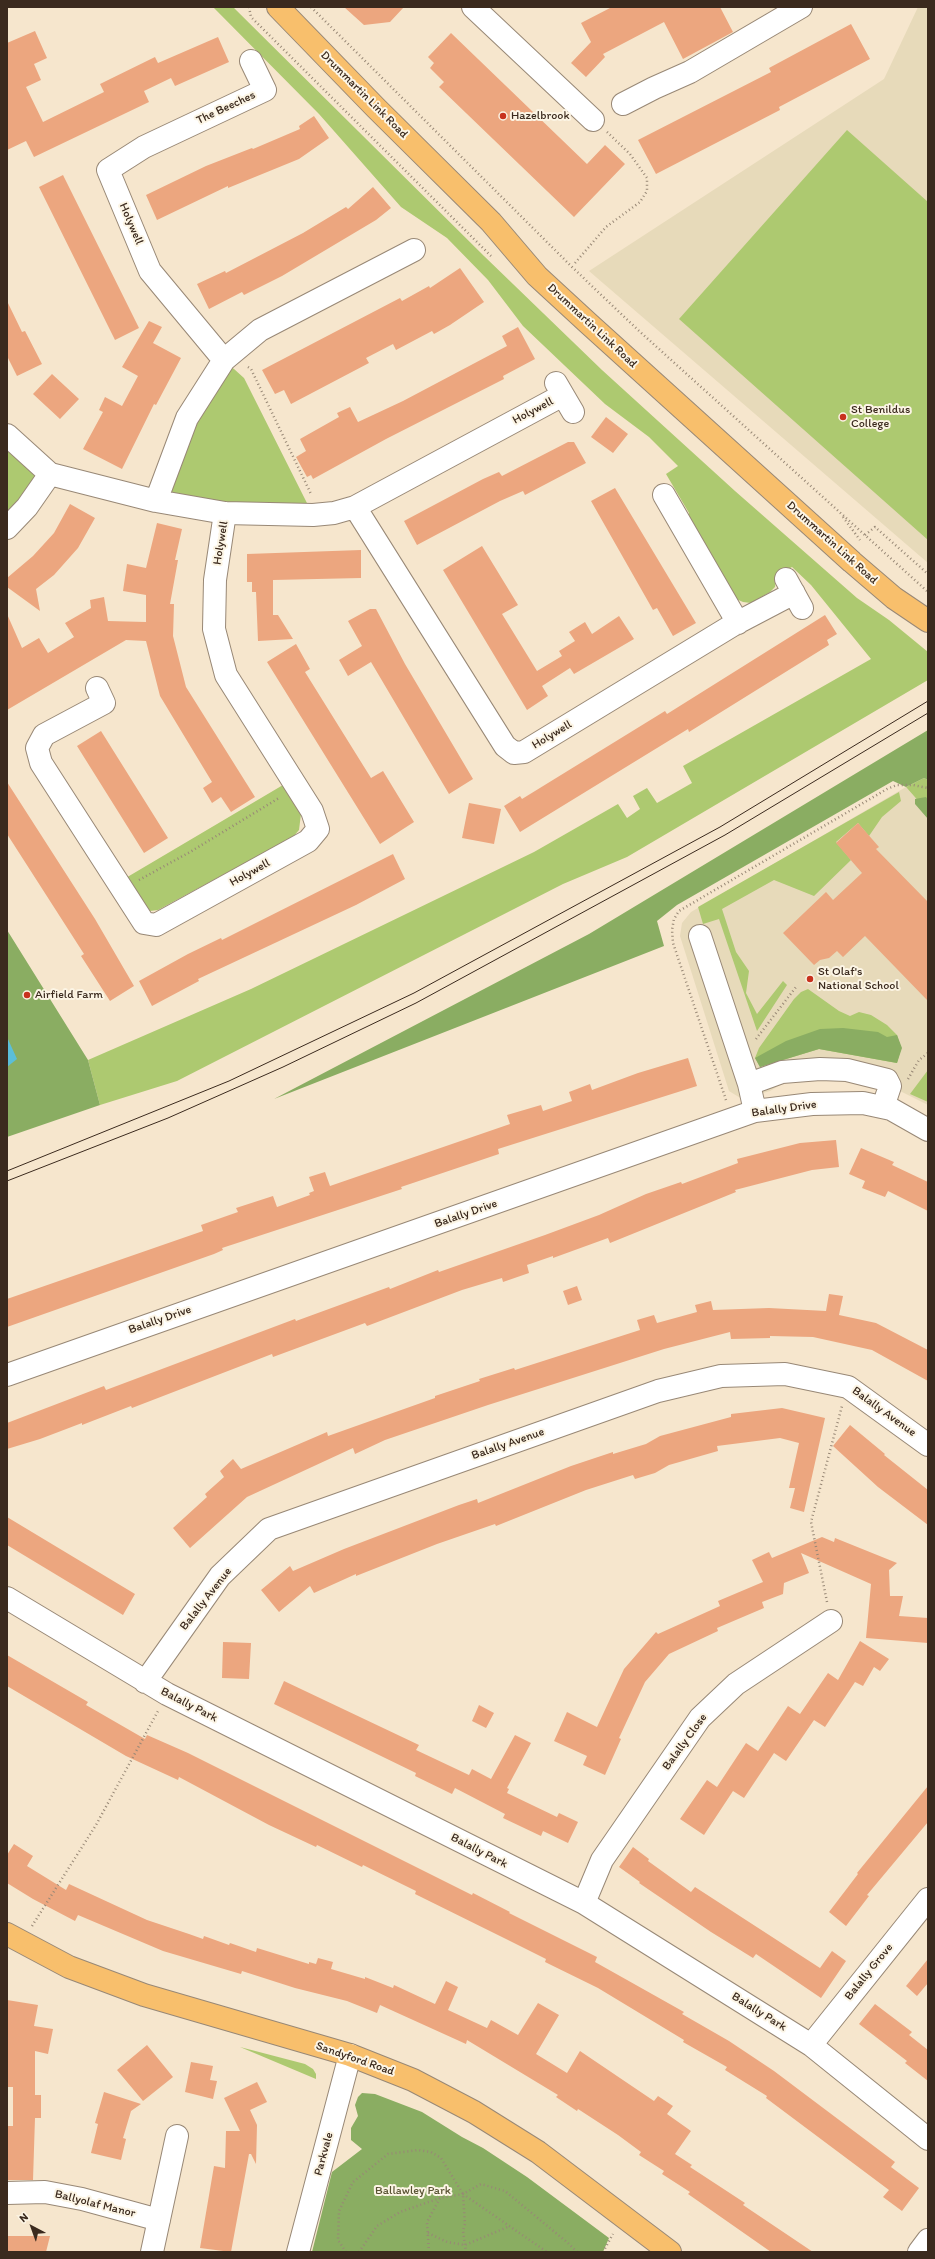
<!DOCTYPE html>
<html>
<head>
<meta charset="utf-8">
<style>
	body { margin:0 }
	#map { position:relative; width:935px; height:2259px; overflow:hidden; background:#f6e6cd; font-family:Itim,sans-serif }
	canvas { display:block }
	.frame { position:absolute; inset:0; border:8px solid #3b2a1e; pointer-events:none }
	.north { position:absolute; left:12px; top:2207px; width:40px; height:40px; -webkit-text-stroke:3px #fcf5e5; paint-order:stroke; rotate:319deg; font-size:11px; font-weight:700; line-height:16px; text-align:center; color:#3b2a1e }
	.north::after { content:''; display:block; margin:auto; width:14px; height:18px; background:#3b2a1e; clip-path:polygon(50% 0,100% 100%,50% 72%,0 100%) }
</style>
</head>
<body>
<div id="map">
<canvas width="935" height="2259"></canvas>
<div class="frame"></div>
<div class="north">N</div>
</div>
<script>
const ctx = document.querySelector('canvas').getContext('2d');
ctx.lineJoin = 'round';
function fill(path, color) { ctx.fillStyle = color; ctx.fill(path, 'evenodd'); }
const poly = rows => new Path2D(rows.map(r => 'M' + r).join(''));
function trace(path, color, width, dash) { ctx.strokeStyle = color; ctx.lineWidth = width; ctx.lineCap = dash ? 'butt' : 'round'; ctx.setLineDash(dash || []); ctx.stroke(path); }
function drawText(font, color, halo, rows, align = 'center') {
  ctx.font = font + ' Itim,sans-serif'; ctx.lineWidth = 4; ctx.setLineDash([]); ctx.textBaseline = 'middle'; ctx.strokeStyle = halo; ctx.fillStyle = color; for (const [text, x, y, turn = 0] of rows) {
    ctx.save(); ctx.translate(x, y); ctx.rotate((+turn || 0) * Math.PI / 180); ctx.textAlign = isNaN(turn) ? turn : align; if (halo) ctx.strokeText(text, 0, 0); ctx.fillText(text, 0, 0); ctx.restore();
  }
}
fill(poly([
	[918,7,928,7,928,563,589,271,884,79],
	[906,787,928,812,928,1105,892,1087,843,1077,787,1081,770,1091,742,1099,729,1091,680,936,682,923,691,912]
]), '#e7daba');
fill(poly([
	[213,7,233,7,484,256,602,370,735,491,857,598,889,620,928,652,928,680,627,857,563,884,177,1081,100,1105,88,1060,251,989,534,852,618,804,627,818,640,809,633,796,647,788,657,803,692,783,683,766,871,659,811,585,792,567,776,576,775,587,770,592,751,603,743,602,736,599,687,519,689,513,666,474,678,466,649,437,605,404,523,326,488,280,447,238,401,207,319,114],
	[847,130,928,202,928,540,679,319],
	[224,360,244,378,313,515,156,502],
	[7,435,50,474,7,528],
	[924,778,928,780,928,812,906,787],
	[283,785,301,814,299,830,293,837,158,910,150,911,124,879],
	[899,792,901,801,882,817,869,836,858,823,836,842,851,860,814,896,774,880,722,909,736,952,749,971,746,993,757,1014,783,981,787,985,757,1031,719,919,703,924,698,907],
	[808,989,839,1011,850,1016,859,1012,871,1015,887,1025,897,1035,901,1048,897,1063,819,1049,760,1067,755,1058,759,1048,794,999,801,992],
	[928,1070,928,1102,910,1094],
	[240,2047,305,2064,313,2069,316,2074,316,2079]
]), '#adc970');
fill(poly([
	[928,730,928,780,924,778,906,787,893,781,677,905,657,921,664,946,274,1099,589,934],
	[926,797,928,800,928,819,915,804,915,799],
	[7,930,88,1060,100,1105,7,1137],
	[843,1028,878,1032,887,1037,897,1035,902,1048,897,1063,819,1049,760,1067,755,1058,786,1041,820,1029],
	[362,2093,375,2094,422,2112,462,2137,483,2148,527,2177,609,2238,603,2252,312,2252,332,2172,362,2149,351,2140,351,2128,358,2116,355,2105,358,2097]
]), '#8aad62');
fill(poly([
	[7,1037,17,1059,7,1067]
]), '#5bbed9');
fill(poly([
	[344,7,404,7,390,22,364,25],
	[612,7,720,7,733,32,683,59,664,22,603,54,605,57,586,77,571,63,591,42,581,23],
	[851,24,870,59,779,107,780,110,656,174,638,140,771,72,769,68],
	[35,31,47,58,34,64,41,80,26,87,43,122,104,92,100,84,155,57,158,63,218,37,229,62,175,86,171,78,144,91,149,102,34,157,26,141,7,150,7,43],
	[451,33,587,164,605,145,625,164,574,217,439,87,444,82,430,68,434,63,428,57],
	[314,116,329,138,299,159,228,188,228,186,157,220,146,195,206,166,252,148,253,149,300,129,299,126],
	[63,175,139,328,115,340,39,187],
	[373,187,391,208,376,220,282,276,244,295,242,292,209,309,197,284,225,271,226,273,303,233,346,207,348,209],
	[460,268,484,302,450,325,434,334,432,331,396,350,393,344,366,358,369,363,291,404,284,390,275,394,262,370,400,298,402,301,429,286,430,288],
	[7,301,22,332,25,331,42,364,17,376,7,356],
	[149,321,162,327,153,343,181,358,156,405,154,404,122,469,83,449,103,412,99,410,105,397,122,406,138,376,122,367],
	[518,327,535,359,503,376,504,379,386,439,313,479,311,475,307,477,296,457,306,451,300,439,339,417,337,413,350,407,358,422,403,401,507,346,502,336],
	[52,374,79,399,60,419,33,394],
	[606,417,628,434,613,453,591,437],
	[568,442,574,442,586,463,525,495,523,491,500,501,417,545,404,521,483,479,499,472,502,476],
	[615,488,696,623,673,636,657,608,653,610,591,501],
	[70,504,95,518,78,548,54,575,36,589,40,611,7,587,7,578,33,556,54,533],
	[157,523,182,529,175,560,178,560,170,604,174,604,173,636,186,687,255,797,231,812,221,797,212,803,203,788,212,782,160,696,146,641,126,640,7,710,7,614,22,648,39,638,48,653,74,637,65,623,91,608,90,600,104,597,108,621,146,622,146,595,123,591,127,564,146,568],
	[482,546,518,605,502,614,537,671,562,656,559,651,575,641,569,632,585,622,592,634,619,616,634,639,574,674,570,668,542,686,548,696,527,710,443,570],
	[361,550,361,578,273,580,273,615,278,615,293,639,258,641,256,592,252,592,252,582,247,582,247,554],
	[370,609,376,609,405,664,473,779,449,794,371,662,348,676,339,660,362,646,348,621],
	[825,615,837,634,827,640,829,645,689,732,688,729,520,832,504,806,520,796,522,799,665,711,667,714],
	[296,644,310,669,305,672,371,778,383,771,414,822,380,844,267,662],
	[101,731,168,838,144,853,77,746],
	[7,782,95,919,134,986,110,1001,81,956,84,954,7,834],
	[469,803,501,809,494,844,462,838],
	[858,823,879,847,876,849,928,902,928,1001,865,936,843,957,837,951,829,958,820,960,814,965,783,933,826,892,833,900,862,873,836,843],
	[393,854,405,879,356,905,198,979,199,981,152,1006,139,981,188,954,221,938,222,940],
	[688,1058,697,1086,498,1149,499,1154,401,1187,402,1189,222,1248,223,1250,214,1254,7,1327,7,1299,203,1231,201,1225,238,1212,236,1208,273,1196,277,1207,310,1195,309,1193,314,1191,309,1177,325,1172,330,1186,510,1124,507,1115,541,1105,543,1111,572,1101,569,1092,590,1084,592,1090,638,1073],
	[836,1140,839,1167,812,1170,735,1190,736,1192,610,1243,608,1238,553,1258,553,1256,527,1265,529,1273,503,1282,502,1278,462,1290,367,1326,365,1323,273,1357,272,1354,132,1408,131,1406,82,1425,82,1423,40,1439,7,1449,7,1423,104,1386,106,1390,295,1319,296,1321,389,1287,390,1289,438,1270,439,1272,545,1235,599,1215,646,1194,681,1182,682,1184,738,1163,737,1159,800,1143],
	[861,1148,894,1162,892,1165,928,1182,928,1211,888,1191,885,1197,862,1188,865,1181,849,1174],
	[577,1286,582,1300,568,1305,563,1291],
	[829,1294,843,1296,839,1315,876,1323,928,1350,928,1381,872,1350,813,1337,770,1336,770,1338,731,1339,730,1332,664,1349,488,1405,385,1440,355,1454,353,1448,247,1497,190,1548,173,1528,207,1497,205,1494,224,1477,220,1471,233,1459,241,1469,327,1432,328,1436,435,1398,435,1396,480,1381,479,1379,514,1368,515,1370,640,1330,637,1320,654,1315,657,1323,697,1312,695,1305,711,1301,713,1310,769,1308,826,1311],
	[782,1408,825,1418,804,1512,790,1508,795,1488,789,1488,799,1443,780,1438,717,1446,718,1451,669,1465,655,1473,635,1479,633,1475,586,1490,496,1526,495,1524,437,1544,356,1576,356,1574,314,1593,310,1586,279,1612,261,1590,290,1566,293,1571,344,1549,459,1505,477,1499,478,1503,571,1466,613,1452,613,1454,646,1444,660,1436,731,1417,731,1414],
	[850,1425,885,1454,884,1455,928,1490,928,1525,878,1487,833,1446],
	[7,1517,135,1594,123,1615,7,1545],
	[822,1537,834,1542,835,1538,897,1563,889,1570,890,1596,903,1596,899,1616,928,1618,928,1643,866,1638,871,1584,801,1553,809,1573,784,1583,783,1594,762,1602,764,1608,717,1628,718,1631,669,1654,645,1682,619,1738,621,1739,605,1775,583,1765,587,1756,554,1741,567,1712,597,1727,624,1669,656,1632,658,1634,720,1606,718,1601,763,1582,752,1560,769,1552,772,1558],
	[860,1641,889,1659,880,1671,874,1667,863,1686,855,1682,825,1727,814,1720,786,1761,774,1753,744,1798,733,1791,704,1835,680,1819,707,1780,717,1787,746,1743,758,1751,788,1706,800,1714,828,1673,838,1680],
	[223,1642,251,1643,249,1679,222,1678],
	[7,1655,88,1702,86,1705,145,1739,147,1735,188,1753,472,1895,473,1893,510,1912,509,1913,597,1957,595,1962,684,2012,682,2014,729,2041,774,2071,895,2162,891,2167,919,2188,902,2211,883,2197,889,2190,766,2098,767,2096,725,2070,727,2067,683,2042,684,2040,598,1988,545,1962,546,1959,506,1939,415,1894,416,1891,363,1865,362,1867,317,1845,316,1847,269,1825,179,1777,178,1780,126,1756,7,1686],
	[284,1681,419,1745,416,1750,469,1775,472,1769,491,1779,515,1735,531,1743,507,1788,509,1789,507,1793,557,1817,559,1813,578,1822,568,1843,543,1831,541,1836,503,1818,505,1814,455,1788,452,1794,415,1776,416,1773,274,1704],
	[479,1705,494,1713,486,1728,472,1721],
	[928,1786,928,1822,867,1895,869,1896,846,1926,829,1912,858,1874,857,1873],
	[14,1844,33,1856,27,1866,66,1890,69,1884,147,1920,189,1934,203,1939,204,1936,229,1945,230,1943,256,1952,257,1948,309,1964,309,1962,316,1964,318,1958,333,1962,331,1969,365,1979,365,1977,393,1988,394,1985,435,2004,446,1981,458,1987,448,2010,487,2028,491,2020,518,2035,538,2003,559,2015,536,2054,567,2073,580,2051,654,2101,658,2096,673,2106,667,2114,691,2131,675,2154,692,2165,690,2167,745,2203,743,2205,813,2252,771,2252,688,2194,690,2192,662,2174,664,2171,639,2155,641,2152,618,2135,578,2109,577,2111,556,2097,558,2095,467,2040,466,2044,380,2005,377,2013,347,2001,295,1988,242,1971,241,1974,163,1951,78,1915,75,1921,33,1899,7,1883,7,1855],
	[633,1847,649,1859,648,1861,691,1892,695,1887,820,1968,832,1951,846,1961,821,1998,756,1954,753,1958,711,1932,639,1883,640,1882,619,1867],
	[928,1959,928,1983,917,1996,906,1986],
	[7,2000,38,2005,34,2026,53,2029,48,2054,35,2051,35,2095,41,2095,41,2118,35,2118,33,2180,7,2180,7,2126,13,2126,13,2087,7,2087],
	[875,2004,912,2032,909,2035,928,2050,928,2081,905,2063,907,2061,859,2024],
	[147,2045,173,2077,143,2101,117,2070],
	[191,2062,213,2066,210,2080,217,2081,213,2099,185,2092],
	[257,2082,267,2102,250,2110,257,2125,256,2164,251,2154,249,2154,231,2252,200,2248,214,2166,225,2168,226,2131,240,2131,224,2098],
	[104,2092,141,2104,131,2111,123,2138,126,2139,121,2160,91,2153,98,2124,95,2123],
	[7,2236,50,2236,46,2252,7,2252]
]), '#eca67f');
const minor = poly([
	[473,7,593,120],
	[623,104,654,88,690,72,801,7],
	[224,360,150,271,108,170,144,147,265,90,251,61],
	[556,383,573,412],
	[7,435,50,474,156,501,225,513,313,515,334,513,355,507,563,395],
	[664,495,738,623],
	[156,501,187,418,224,360,260,330,414,250],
	[355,507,505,746,514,753,524,752,733,625,794,593],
	[7,528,27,507,50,474],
	[786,579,802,608],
	[97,688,104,703,44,735,37,748,41,763,144,923,156,925,308,841,318,829,312,811,226,675,214,629,215,580,225,513],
	[700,936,749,1084,755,1111],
	[749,1084,782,1072,820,1069,847,1070,887,1080,890,1086,883,1107],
	[7,1375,755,1111,812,1104,863,1103,891,1109,928,1130],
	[7,1598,167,1694,584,1903,811,2045,928,2139],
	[145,1682,220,1576,269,1529,658,1391,721,1376,785,1374,848,1387,928,1445],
	[584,1903,602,1860,700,1718,736,1684,831,1621],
	[811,2045,928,1899],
	[7,2193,45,2192,82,2199,159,2220],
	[152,2252,177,2136],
	[298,2252,350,2055],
	[919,2252,928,2240]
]);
const major = poly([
	[278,7,376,108,491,222,537,276,588,323,852,562,894,598,928,621],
	[7,1934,69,1967,144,1995,350,2055,413,2080,474,2112,538,2152,670,2252]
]);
trace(minor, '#988876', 24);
trace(major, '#988876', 24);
trace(poly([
	[249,7,251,17,491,256],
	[311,7,572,267,638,330,928,592],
	[575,263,606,227,640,202,647,191,647,178,630,154,607,132],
	[248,367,251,369,311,494],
	[843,517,860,540],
	[865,535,875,527,928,574],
	[139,880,190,852,279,798],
	[756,1039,796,987],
	[908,1079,919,1060,928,1053],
	[726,1100,673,943,672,930,674,919,679,911,887,789,897,785,913,785,928,788],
	[827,1602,811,1522,842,1406],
	[32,1926,96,1825,158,1711],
	[463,2194,547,2252],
	[428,2233,447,2242,465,2245,510,2226],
	[346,2252,338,2240,339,2211,353,2182,388,2154,418,2150,431,2152,441,2158,463,2194,465,2224,463,2231,466,2252],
	[359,2252,377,2226,400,2212,440,2198],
	[429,2252,427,2222,440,2198,463,2194,481,2184,505,2191,568,2243,577,2252],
	[603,2252,613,2234]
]), '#988876', 2.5, [1, 3]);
trace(minor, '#fff', 22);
trace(major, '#f8bf6c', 22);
trace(poly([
	[7,1171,229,1081,414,993,720,827,928,701],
	[7,1181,168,1118,283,1067,416,1003,725,835,928,713]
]), '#3b2a1e', 1);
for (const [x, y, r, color] of [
	[503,116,4,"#c8321e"],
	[843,417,4,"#c8321e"],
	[810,979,4,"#c8321e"],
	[27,995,4,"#c8321e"]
]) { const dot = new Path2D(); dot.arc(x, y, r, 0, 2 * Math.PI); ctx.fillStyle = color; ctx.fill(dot); trace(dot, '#fcf5e5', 1.5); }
drawText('12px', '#3b2a1e', '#fcf5e5', [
	["Drummartin Link Road",364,95,45],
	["The Beeches",226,108,-25],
	["Holywell",131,224,67],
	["Drummartin Link Road",592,326,43],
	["Holywell",533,411,-28],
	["Holywell",221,543,-81],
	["Drummartin Link Road",832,543,42],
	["Holywell",552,735,-31],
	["Holywell",250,873,-29],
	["Balally Drive",784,1109,-8],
	["Balally Drive",466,1214,-19],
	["Balally Drive",160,1320,-19],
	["Balally Avenue",884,1412,36],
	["Balally Avenue",508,1444,-19],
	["Balally Avenue",206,1599,-52],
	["Balally Park",189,1705,27],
	["Balally Close",685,1742,-54],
	["Balally Park",479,1851,27],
	["Balally Grove",869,1972,-51],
	["Balally Park",759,2012,32],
	["Sandyford Road",355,2059,19],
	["Parkvale",324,2154,-75],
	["Ballyolaf Manor",95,2204,14]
]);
drawText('12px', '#3b2a1e', '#fcf5e5', [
	["Hazelbrook",511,116],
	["St Benildus",851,410],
	["College",851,424],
	["St Olaf's",818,972],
	["National School",818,986],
	["Airfield Farm",35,995]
], 'left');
drawText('12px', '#585232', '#fcf5e5', [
	["Ballawley Park",413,2191]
]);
</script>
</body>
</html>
